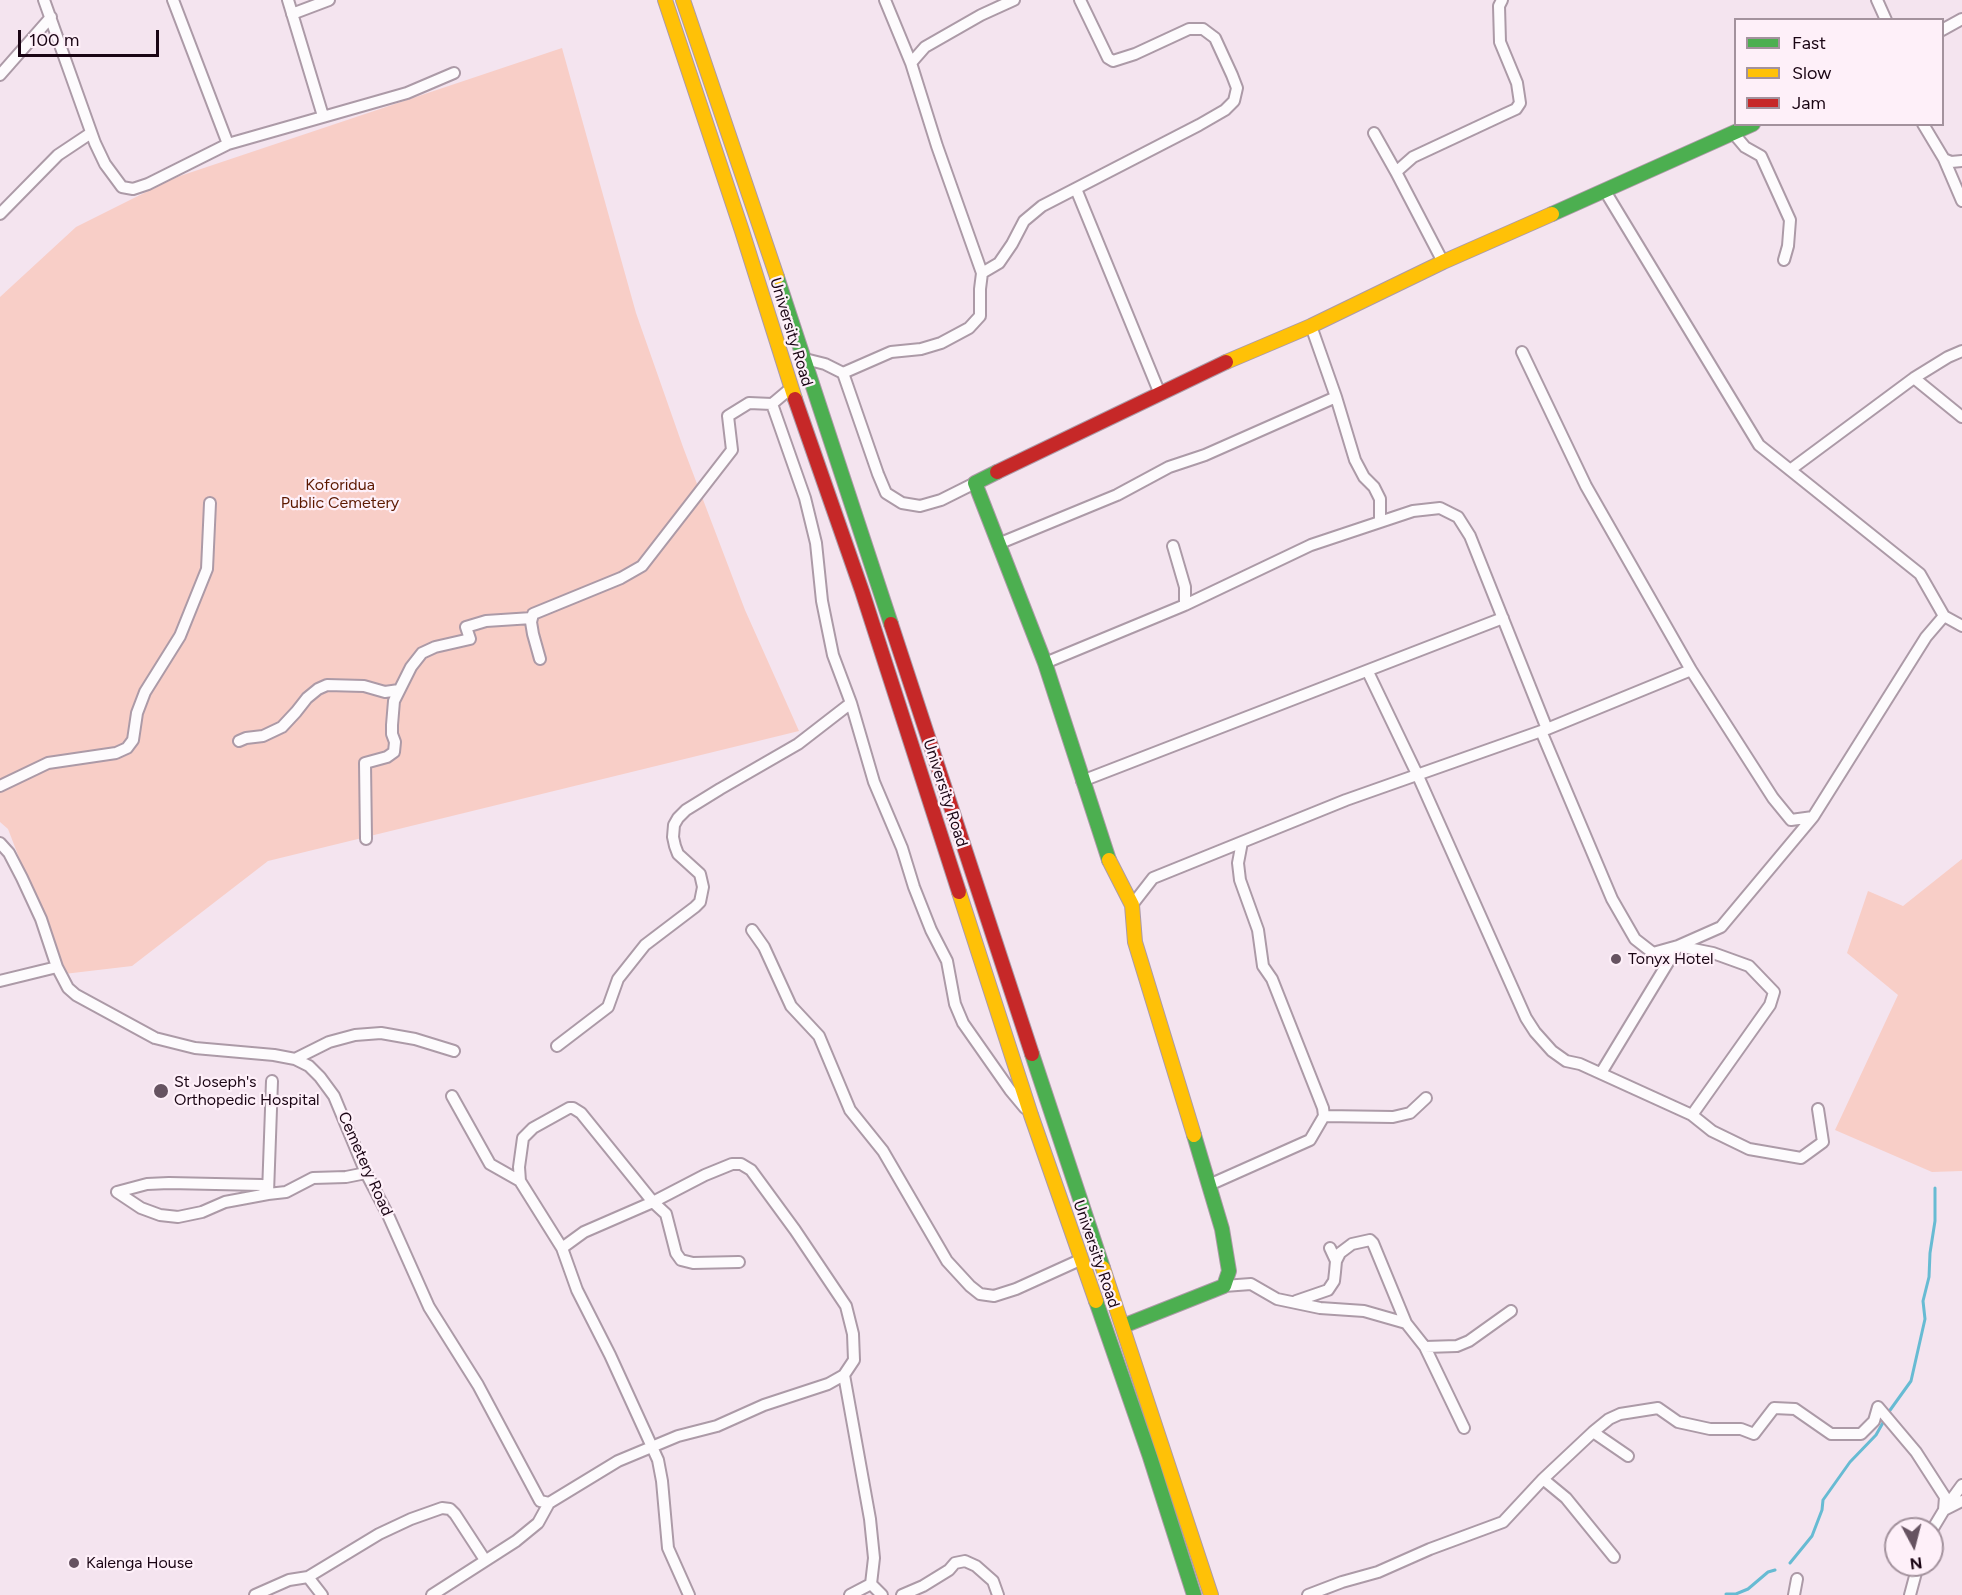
<!DOCTYPE html>
<html>
<head>
<meta charset="utf-8">
<style>
	body { margin:0 }
	#map { position:relative; width:1962px; height:1595px; overflow:hidden; background:#f4e4ef; font-family:Figtree,sans-serif }
	canvas { display:block }
	.legend { position:absolute; left:1734px; top:18px; width:210px; height:108px; box-sizing:border-box; background:#fef0f9; border:2px solid #a3929d; margin:0; padding:8px 10px; list-style:none; font-size:18px; color:#1a0514 }
	.legend li { display:flex; align-items:center; gap:12px; height:30px }
	.legend b { width:30px; border:2px solid #a3929d }
	.north { position:absolute; left:1884px; top:1517px; width:60px; height:60px; box-sizing:border-box; background:#fef0f9; border:2px solid #a3929d; border-radius:50%; rotate:173deg; font-size:16px; font-weight:700; line-height:24px; text-align:center; color:#1a0514 }
	.north::after { content:''; display:block; margin:auto; width:21px; height:27px; background:#665361; clip-path:polygon(50% 0,100% 100%,50% 72%,0 100%) }
	.scale { position:absolute; left:18px; top:30px; width:141px; height:27px; box-sizing:border-box; border:3px solid #1a0514; border-top:0; padding-left:8px; font-size:18px; line-height:21px; white-space:nowrap; color:#1a0514; -webkit-text-stroke:4px #fef0f9; paint-order:stroke }
</style>
</head>
<body>
<div id="map">
<canvas width="1962" height="1595"></canvas>
<ul class="legend">
<li><b style="height:8px;background:#4caf50"></b>Fast</li>
<li><b style="height:8px;background:#ffc107"></b>Slow</li>
<li><b style="height:8px;background:#c62828"></b>Jam</li>
</ul>
<div class="north">N</div>
<div class="scale">100 m</div>
</div>
<script>
const ctx = document.querySelector('canvas').getContext('2d');
ctx.lineJoin = 'round';
function fill(path, color) { ctx.fillStyle = color; ctx.fill(path, 'evenodd'); }
const poly = rows => new Path2D(rows.map(r => 'M' + r).join(''));
function trace(path, color, width, dash) { ctx.strokeStyle = color; ctx.lineWidth = width; ctx.lineCap = dash ? 'butt' : 'round'; ctx.setLineDash(dash || []); ctx.stroke(path); }
function drawText(font, color, halo, rows, align = 'center') {
  ctx.font = font + ' Figtree,sans-serif'; ctx.lineWidth = 4.5; ctx.setLineDash([]); ctx.textBaseline = 'middle'; ctx.strokeStyle = halo; ctx.fillStyle = color; for (const [text, x, y, turn = 0] of rows) {
    ctx.save(); ctx.translate(x, y); ctx.rotate((+turn || 0) * Math.PI / 180); ctx.textAlign = isNaN(turn) ? turn : align; if (halo) ctx.strokeText(text, 0, 0); ctx.fillText(text, 0, 0); ctx.restore();
  }
}
fill(poly([
	[562,48,636,313,683,447,745,610,799,731,268,861,132,966,64,974,8,829,0,822,0,297,76,227,174,178],
	[1962,859,1962,1171,1932,1172,1835,1130,1898,995,1847,953,1868,891,1903,906]
]), '#f8cec7');
trace(poly([
	[1888,1413,1911,1381,1925,1319,1923,1301,1929,1277,1930,1253,1935,1221,1935,1188],
	[1790,1563,1812,1536,1822,1510,1823,1500,1850,1462,1876,1435,1885,1419],
	[1726,1594,1736,1594,1748,1589,1768,1572,1775,1570]
]), '#67bbd3', 3);
const street = poly([
	[44,0,95,143,105,164,122,187,133,189,148,184,228,144,407,93,454,73],
	[173,0,228,144],
	[288,0,323,116],
	[885,0,911,63,937,146,982,273],
	[1877,0,1886,20],
	[292,14,329,0],
	[1942,30,1962,19],
	[911,63,925,47,981,15,1014,0],
	[0,75,51,17],
	[1923,124,1944,159,1951,162,1962,161],
	[1374,133,1396,172,1443,262],
	[1734,134,1745,147,1761,156,1790,220,1788,246,1784,260],
	[1944,159,1962,201],
	[1396,172,1413,157,1505,114,1516,109,1520,103,1517,83,1500,42,1499,6,1502,0],
	[1076,189,1160,394],
	[1605,191,1759,445,1920,574,1944,616],
	[0,214,58,155,91,133],
	[1311,326,1336,397,1355,460,1364,477,1374,487,1380,499,1380,521],
	[1522,352,1586,486,1691,670,1773,798,1791,820,1813,817,1926,637,1944,616,1962,626],
	[805,359,825,364,843,373,878,474,886,493,902,503,920,506,941,500,975,483],
	[843,373,891,352,921,349,941,343,969,328,980,316,980,289,982,273,999,263,1012,244,1024,221,1042,206,1199,125,1225,110,1234,101,1237,88,1232,75,1215,38,1203,29,1189,29,1135,54,1113,61,1108,58,1080,0],
	[1914,378,1962,417],
	[772,404,805,498,816,543,822,601,833,655,851,703,874,782,902,848,914,887,931,930,947,961,955,1004,963,1023,1010,1090,1025,1108],
	[1790,470,1914,378,1948,357,1962,351],
	[998,544,1117,495,1169,467,1205,455,1336,397],
	[1173,546,1185,587,1185,605],
	[540,659,533,634,531,622,533,614,621,578,642,566,732,450,728,416,749,403,772,404,791,388],
	[1045,663,1185,605,1311,545,1413,511,1440,508,1458,517,1470,536,1547,729],
	[1368,672,1418,776,1526,1018,1535,1032,1552,1051,1566,1061,1580,1064,1692,1115,1770,1005,1774,992,1749,966,1713,953,1678,946],
	[1541,731,1612,899,1635,939,1653,953,1678,946,1721,927,1813,817],
	[239,741,246,738,263,736,282,727,296,712,307,698,318,689,327,685,364,686,385,692,399,690],
	[1082,781,1503,618],
	[0,786,48,763,116,753,127,748,133,740,137,713,145,692,180,636,207,569,210,503],
	[366,839,365,763,387,757,394,752,395,742,392,734,392,725,394,701,411,667,422,653,435,647,470,639,466,627,486,621,532,618],
	[0,843,9,853,22,878,41,919,57,967,68,988,76,995,155,1038,195,1048,274,1055,295,1059,309,1066,320,1077,334,1096,366,1173,388,1215,429,1307,478,1385,540,1501,549,1503],
	[1132,905,1153,878,1346,800,1547,729,1691,670],
	[752,930,764,947,791,1006,819,1036,850,1110,883,1151,947,1261,970,1286,980,1294,994,1296,1016,1289,1080,1260],
	[0,981,57,967],
	[557,1046,608,1007,618,979,645,945,695,907,700,902,703,887,700,874,678,854,675,846,673,837,674,825,678,818,686,810,720,789,798,744,851,703],
	[295,1059,329,1042,355,1035,381,1033,415,1039,454,1051],
	[1601,1073,1678,946],
	[452,1096,490,1164,520,1181],
	[1692,1115,1712,1131,1749,1149,1801,1158,1823,1142,1818,1109],
	[1324,1116,1393,1117,1410,1113,1426,1098],
	[1209,1185,1310,1140,1324,1116,1323,1108,1272,979,1263,966,1258,930,1240,880,1238,863,1242,842],
	[117,1192,141,1208,160,1215,178,1217,202,1212,225,1202,268,1194,286,1192,313,1178,346,1177,366,1173],
	[117,1192,147,1184,169,1183,262,1185,268,1194],
	[268,1193,272,1081],
	[562,1248,520,1181,519,1167,523,1138,533,1128,569,1108,573,1108,581,1113,653,1202,666,1214,676,1253,681,1260,693,1263,739,1262],
	[1336,1261,1340,1253,1352,1244,1370,1240,1373,1243,1406,1323],
	[1224,1286,1251,1284,1277,1299,1320,1308,1364,1311,1406,1323,1425,1347,1457,1346,1469,1341,1511,1311],
	[1296,1301,1328,1290,1334,1281,1335,1272,1336,1261,1330,1248],
	[1425,1347,1464,1428],
	[1878,1407,1916,1452,1945,1497,1944,1510],
	[1593,1432,1628,1456],
	[1543,1479,1566,1498,1614,1557],
	[1946,1507,1962,1485],
	[1932,1530,1944,1510,1962,1501],
	[308,1577,322,1595],
	[871,1584,882,1595],
	[255,1595,289,1580,308,1577,379,1534,411,1519,442,1508,450,1509,455,1514,485,1560],
	[432,1595,516,1541,538,1523,549,1503,618,1461,678,1436,717,1426,764,1405,828,1384,844,1375,870,1519,874,1558,871,1584,850,1595],
	[689,1595,668,1548,662,1481,658,1460,610,1355,577,1290,562,1248,584,1232,653,1202,705,1175,732,1164,741,1164,751,1170,795,1230,846,1306,853,1334,854,1360,844,1375],
	[902,1595,923,1586,949,1570,955,1563,965,1561,976,1566,993,1581,998,1595],
	[1308,1595,1342,1582,1378,1572,1430,1549,1503,1522,1543,1479,1593,1432,1609,1419,1620,1414,1658,1408,1678,1422,1710,1429,1741,1429,1754,1434,1774,1408,1795,1409,1831,1434,1861,1434,1874,1421,1878,1407],
	[1794,1595,1797,1579],
	[1910,1595,1918,1565]
]);
const fast = poly([
	[1552,214,1753,124],
	[777,277,891,624],
	[997,472,975,483,1045,663,1109,860],
	[1032,1054,1103,1268],
	[1096,1301,1150,1457,1194,1595],
	[1123,1326,1224,1286,1229,1271,1222,1229,1194,1135]
]);
const slow = poly([
	[665,0,742,231,795,399],
	[683,0,777,277],
	[1226,362,1311,326,1443,262,1552,214],
	[1109,860,1132,905,1135,942,1194,1135],
	[959,892,1031,1115,1096,1301],
	[1103,1268,1211,1595]
]);
const jam = poly([
	[795,399,862,591,959,892],
	[997,472,1226,362],
	[891,624,1032,1054]
]);
trace(street, '#ac9aa7', 14);
trace(fast, '#ac9aa7', 16);
trace(slow, '#ac9aa7', 16);
trace(jam, '#ac9aa7', 16);
trace(street, '#fdfbfd', 10);
trace(fast, '#4caf50', 14);
trace(slow, '#ffc107', 14);
trace(jam, '#c62828', 14);
for (const [x, y, r, color] of [
	[1616,959,6,"#665361"],
	[161,1091,8,"#665361"],
	[74,1563,6,"#665361"]
]) { const dot = new Path2D(); dot.arc(x, y, r, 0, 2 * Math.PI); ctx.fillStyle = color; ctx.fill(dot); trace(dot, '#fef0f9', 2); }
drawText('16px', '#1a0514', '#fef0f9', [
	["University Road",791,332,73],
	["University Road",945,793,72],
	["Cemetery Road",365,1164,66],
	["University Road",1096,1254,71]
]);
drawText('16px', '#5c1901', '#fef0f9', [
	["Koforidua",340,485],
	["Public Cemetery",340,503]
]);
drawText('16px', '#1a0514', '#fef0f9', [
	["Tonyx Hotel",1628,959],
	["St Joseph's",174,1082],
	["Orthopedic Hospital",174,1100],
	["Kalenga House",86,1563]
], 'left');
</script>
</body>
</html>
